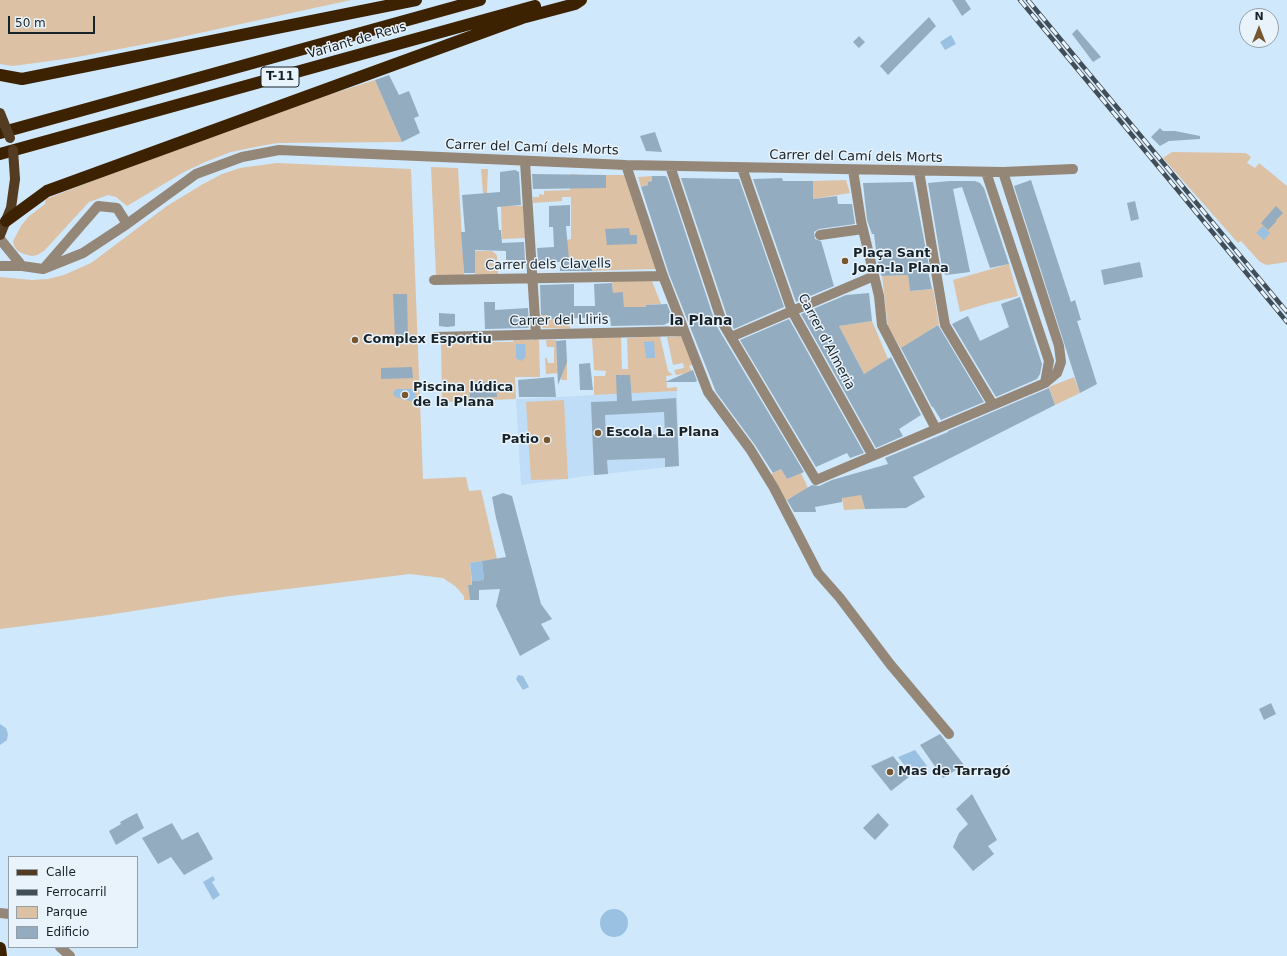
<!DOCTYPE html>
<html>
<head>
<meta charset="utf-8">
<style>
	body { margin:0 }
	#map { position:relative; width:1287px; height:956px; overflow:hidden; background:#cfe8fc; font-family:"DejaVu Sans",sans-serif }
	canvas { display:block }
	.legend { position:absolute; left:8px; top:856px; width:130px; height:92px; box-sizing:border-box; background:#e9f3fb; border:1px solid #959fa7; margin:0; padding:5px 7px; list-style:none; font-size:12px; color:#182229 }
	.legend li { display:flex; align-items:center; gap:8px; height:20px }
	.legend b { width:20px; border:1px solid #959fa7 }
	.north { position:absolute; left:1239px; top:8px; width:40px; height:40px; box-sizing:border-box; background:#e9f3fb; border:1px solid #959fa7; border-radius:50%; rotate:0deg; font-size:11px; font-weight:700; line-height:16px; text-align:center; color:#182229 }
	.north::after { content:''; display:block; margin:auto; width:14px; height:18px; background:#78562e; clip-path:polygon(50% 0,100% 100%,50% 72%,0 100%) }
	.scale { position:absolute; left:8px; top:16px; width:87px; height:18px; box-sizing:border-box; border:2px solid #182229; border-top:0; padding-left:5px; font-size:12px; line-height:14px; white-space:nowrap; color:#182229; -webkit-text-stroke:3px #e9f3fb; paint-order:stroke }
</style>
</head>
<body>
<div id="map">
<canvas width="1287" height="956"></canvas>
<ul class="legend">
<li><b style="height:5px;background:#533c21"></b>Calle</li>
<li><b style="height:5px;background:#414e58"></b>Ferrocarril</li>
<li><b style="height:11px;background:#dcc1a4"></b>Parque</li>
<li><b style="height:11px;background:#94acbf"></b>Edificio</li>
</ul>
<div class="north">N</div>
<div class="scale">50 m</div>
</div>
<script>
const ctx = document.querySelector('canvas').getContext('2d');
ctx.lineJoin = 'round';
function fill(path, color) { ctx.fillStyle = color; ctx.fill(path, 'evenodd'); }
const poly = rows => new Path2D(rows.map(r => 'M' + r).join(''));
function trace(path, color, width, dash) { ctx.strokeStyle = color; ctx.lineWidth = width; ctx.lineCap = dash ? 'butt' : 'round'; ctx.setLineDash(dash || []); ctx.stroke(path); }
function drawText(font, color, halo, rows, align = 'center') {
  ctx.font = font + ' "DejaVu Sans",sans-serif'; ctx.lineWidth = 3; ctx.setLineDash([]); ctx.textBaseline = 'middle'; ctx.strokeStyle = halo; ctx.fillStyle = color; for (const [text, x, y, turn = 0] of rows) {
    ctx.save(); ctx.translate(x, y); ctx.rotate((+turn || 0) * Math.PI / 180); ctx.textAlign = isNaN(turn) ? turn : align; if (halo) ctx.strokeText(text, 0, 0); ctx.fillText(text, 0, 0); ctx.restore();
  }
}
fill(poly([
	[677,391,679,466,594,475,521,485,516,399]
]), '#bfddf7');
fill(poly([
	[0,0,351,0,172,39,72,58,13,66,0,64],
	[375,80,402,142,278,143,260,146,231,152,205,162,184,172,127,206,116,197,108,195,89,202,44,251,37,255,32,256,24,254,18,251,14,246,13,241,21,226,28,217,45,204,46,199,100,178,328,95],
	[1172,152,1246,153,1251,157,1247,163,1255,168,1259,163,1287,186,1287,262,1267,265,1262,263,1259,261,1241,241,1238,243,1163,158],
	[277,163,411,169,423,479,466,477,469,491,481,490,497,559,470,563,472,585,468,585,470,600,464,600,464,596,455,586,443,578,410,574,230,596,101,616,0,629,0,277,32,280,48,279,64,275,91,263,167,206,203,184,222,174,240,168],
	[431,167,458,168,464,275,436,275],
	[481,169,488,169,487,193,483,193],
	[571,174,582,175,582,188,606,188,606,175,626,175,656,269,581,271,580,261,565,259,567,240,571,239,571,197,562,197,562,201,533,203,533,197,539,197,539,194,544,195,544,191,570,190],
	[652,176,652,181,648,182,648,185,641,187,638,177],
	[846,180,850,193,813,199,813,181],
	[501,206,523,206,525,238,502,239],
	[469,251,492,251,496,254,497,256,498,274,475,274,475,258,469,257],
	[1009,264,1018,296,986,304,960,312,953,280],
	[908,275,910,291,933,289,939,324,901,349,888,327,882,276],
	[612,281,652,281,661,304,646,305,646,307,624,307,623,293,613,293],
	[538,315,548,315,570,318,570,329,543,328,540,325],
	[872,321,888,359,864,374,839,326],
	[660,336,668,371,673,375,666,376,667,388,677,387,677,391,594,395,594,376,605,376,606,371,594,370,592,338,621,337,622,369,628,369,627,338],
	[682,336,693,364,689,366,692,371,684,374,676,375,674,370,684,368,683,363,673,365,667,337],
	[514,340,539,340,540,377,515,377,516,399,442,402,441,342,513,342],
	[546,340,556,340,557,369,567,362,567,380,561,380,560,373,546,374,545,358,547,358,548,363,554,363,554,347,547,347],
	[1074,377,1080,393,1055,405,1049,387],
	[564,400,568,479,531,480,526,402],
	[781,469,787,479,801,473,808,488,785,501,770,475],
	[860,491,865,509,844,510,842,498]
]), '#dcc1a4');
fill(poly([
	[951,35,956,44,945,50,940,42],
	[1263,226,1270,233,1264,240,1256,233],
	[654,341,655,358,646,358,644,342],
	[516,344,525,344,526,357,521,361,516,358],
	[396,389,413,389,415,391,416,399,414,401,410,401,396,397,393,394,394,391],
	[482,561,484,580,472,581,470,563],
	[518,675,523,676,529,687,523,690,516,679],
	[0,724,6,728,8,734,7,740,0,745],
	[915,750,927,766,913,776,898,757],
	[213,876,215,880,212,882,220,895,213,900,203,882],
	'600 923a14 14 0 1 1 28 0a14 14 0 1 1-28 0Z'
]), '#9ac1e1');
fill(poly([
	[952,0,965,0,971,9,962,16],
	[929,17,936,26,888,75,880,66],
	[1077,29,1101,57,1093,62,1072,34],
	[859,36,865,42,859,48,853,42],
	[389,75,399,95,409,91,419,116,414,118,420,133,402,142,375,80],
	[1160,128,1163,131,1175,131,1200,136,1200,139,1169,141,1160,146,1151,137],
	[655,132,662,152,646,151,640,136],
	[515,170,519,172,521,205,497,207,499,230,501,230,502,243,524,242,525,260,506,260,506,251,475,250,475,273,464,273,461,232,465,232,462,195,500,192,500,172],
	[532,174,606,175,606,188,533,189],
	[652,176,665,176,667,177,716,325,804,472,787,479,781,469,773,473,755,445,716,392,669,274,641,187,648,185,648,182,652,181],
	[681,178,739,179,784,307,734,329,728,319],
	[782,178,783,181,813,181,813,199,837,196,838,204,852,204,855,224,819,229,814,232,815,239,821,241,834,286,796,302,753,179],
	[1031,180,1071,302,1075,300,1081,320,1077,321,1097,384,1080,393,1014,186],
	[950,181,975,181,980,183,984,188,1009,264,990,268,962,187,953,189,970,272,946,275,943,273,928,183],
	[913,182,929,266,927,266,932,289,910,291,908,275,882,276,881,275,875,250,876,250,874,234,872,234,867,220,863,183],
	[1135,201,1139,219,1131,221,1127,203],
	[570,205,570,226,566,226,569,259,591,261,592,271,560,271,560,262,538,261,537,248,554,247,553,227,549,227,549,206],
	[1276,206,1283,213,1276,220,1276,222,1268,230,1261,223],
	[629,228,630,235,637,235,637,244,607,245,605,229],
	[1140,262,1143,277,1104,285,1101,270],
	[612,283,613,293,623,292,624,307,646,307,646,305,667,304,673,320,664,325,611,326,610,317,553,319,548,317,548,315,541,315,540,285,574,284,574,306,595,306,594,284],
	[869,293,872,321,839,326,864,374,891,357,921,415,899,429,903,436,876,448,801,314,846,295],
	[393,294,407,294,408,337,395,337],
	[1020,297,1042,364,1040,374,1037,379,996,397,952,324,968,316,980,341,1009,327,1001,304],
	[484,302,495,302,495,310,528,308,529,327,528,328,485,329],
	[439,313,455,314,455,326,447,327,439,326],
	[789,319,864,453,850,458,847,453,816,467,740,340],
	[938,325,984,402,941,420,933,407,932,407,901,348],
	[566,340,567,362,558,385,556,341],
	[590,363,593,390,580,390,579,364],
	[412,367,413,378,381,379,381,368],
	[693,370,697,381,695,382,665,382],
	[616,375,630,375,632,401,676,398,679,466,665,467,665,458,607,460,608,474,594,475,591,402,617,401],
	[664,412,665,434,606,437,605,415],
	[554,377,556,397,519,397,518,380],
	[470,382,496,383,497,397,470,398],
	[1049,388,1055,405,913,477,925,497,906,508,865,509,861,495,842,498,842,502,815,507,816,512,794,512,787,500,812,485,819,486,832,480,888,464,885,458,948,432,948,431],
	[503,493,512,496,541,604,552,619,541,624,550,639,520,656,496,606,500,589,479,590,479,600,470,600,468,585,472,585,472,581,484,580,482,561,506,557,496,518,492,497],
	[1271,703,1276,714,1264,720,1259,709],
	[940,734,964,765,943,778,920,745],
	[893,756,909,777,891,791,871,766],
	[972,794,997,840,988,846,994,854,973,871,953,847,959,833,968,824,956,809],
	[137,813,144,828,116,845,109,831,121,824,120,822],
	[878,813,889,825,875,840,863,828],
	[172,823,182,840,198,832,213,859,184,875,171,857,158,864,142,838]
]), '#94acbf');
trace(poly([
	[525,162,536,335],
	[626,165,663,276,708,392,750,449,774,488,818,573,840,598,890,664,949,734],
	[670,166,722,322,816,480,1045,383],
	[742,168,792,311,873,456],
	[853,170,861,221,879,296,882,325,936,429],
	[919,171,945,325,993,405],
	[986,172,1049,361,1045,383,1057,373,1061,362,1059,346,1003,172],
	[820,235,863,229],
	[0,239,22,266],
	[0,266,22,266,43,269,83,253,127,224,196,174,242,157,279,150,626,165,1003,172,1073,169],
	[45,267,98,206,117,208,127,224],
	[434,280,663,276],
	[435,337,684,331],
	[731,337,874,276],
	[0,913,9,914],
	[60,947,70,956]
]), '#958778', 10);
trace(poly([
	[0,235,11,208,15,179]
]), '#533c21', 10);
trace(poly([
	[0,75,22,79,416,0],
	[0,133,480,0],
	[0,154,535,6],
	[6,221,47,191,522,18,575,4,581,0],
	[0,948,1,956]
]), '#3c2200', 12);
const rail = poly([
	[1020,0,1287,322],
	[1028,0,1287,312]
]);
trace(rail, '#414e58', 4.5);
trace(rail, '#e9f3fb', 3, [9]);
trace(poly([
	[0,113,10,138],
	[13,150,15,179]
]), '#533c21', 10);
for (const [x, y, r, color] of [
	[845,261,4,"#78562e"],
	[355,340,4,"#78562e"],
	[405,395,4,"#78562e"],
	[598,433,4,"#78562e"],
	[547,440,4,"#78562e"],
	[890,772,4,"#78562e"]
]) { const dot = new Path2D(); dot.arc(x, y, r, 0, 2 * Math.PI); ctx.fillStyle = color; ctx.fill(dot); trace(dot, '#e9f3fb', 1.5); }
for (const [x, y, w] of [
	[280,77,38]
]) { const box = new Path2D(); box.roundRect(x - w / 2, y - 10, w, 20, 3); ctx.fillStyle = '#e9f3fb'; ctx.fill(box); trace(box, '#182229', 1); }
drawText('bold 12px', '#182229', null, [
	["T-11",280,77]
]);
drawText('13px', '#182229', '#e9f3fb', [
	["Variant de Reus",357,41,-16],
	["Carrer del Camí dels Morts",532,148,2],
	["Carrer del Camí dels Morts",856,157,1],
	["Carrer dels Clavells",548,265,-1],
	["Carrer del Lliris",559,321,-1],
	["Carrer d'Almeria",826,342,62]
]);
drawText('bold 13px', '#182229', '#e9f3fb', [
	["Plaça Sant",853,254],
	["Joan-la Plana",853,269],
	["Complex Esportiu",363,340],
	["Piscina lúdica",413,388],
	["de la Plana",413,403],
	["Escola La Plana",606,433],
	["Patio",539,440,"right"],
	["Mas de Tarragó",898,772]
], 'left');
drawText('bold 14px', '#182229', '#e9f3fb', [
	["la Plana",701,321]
]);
</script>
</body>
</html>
